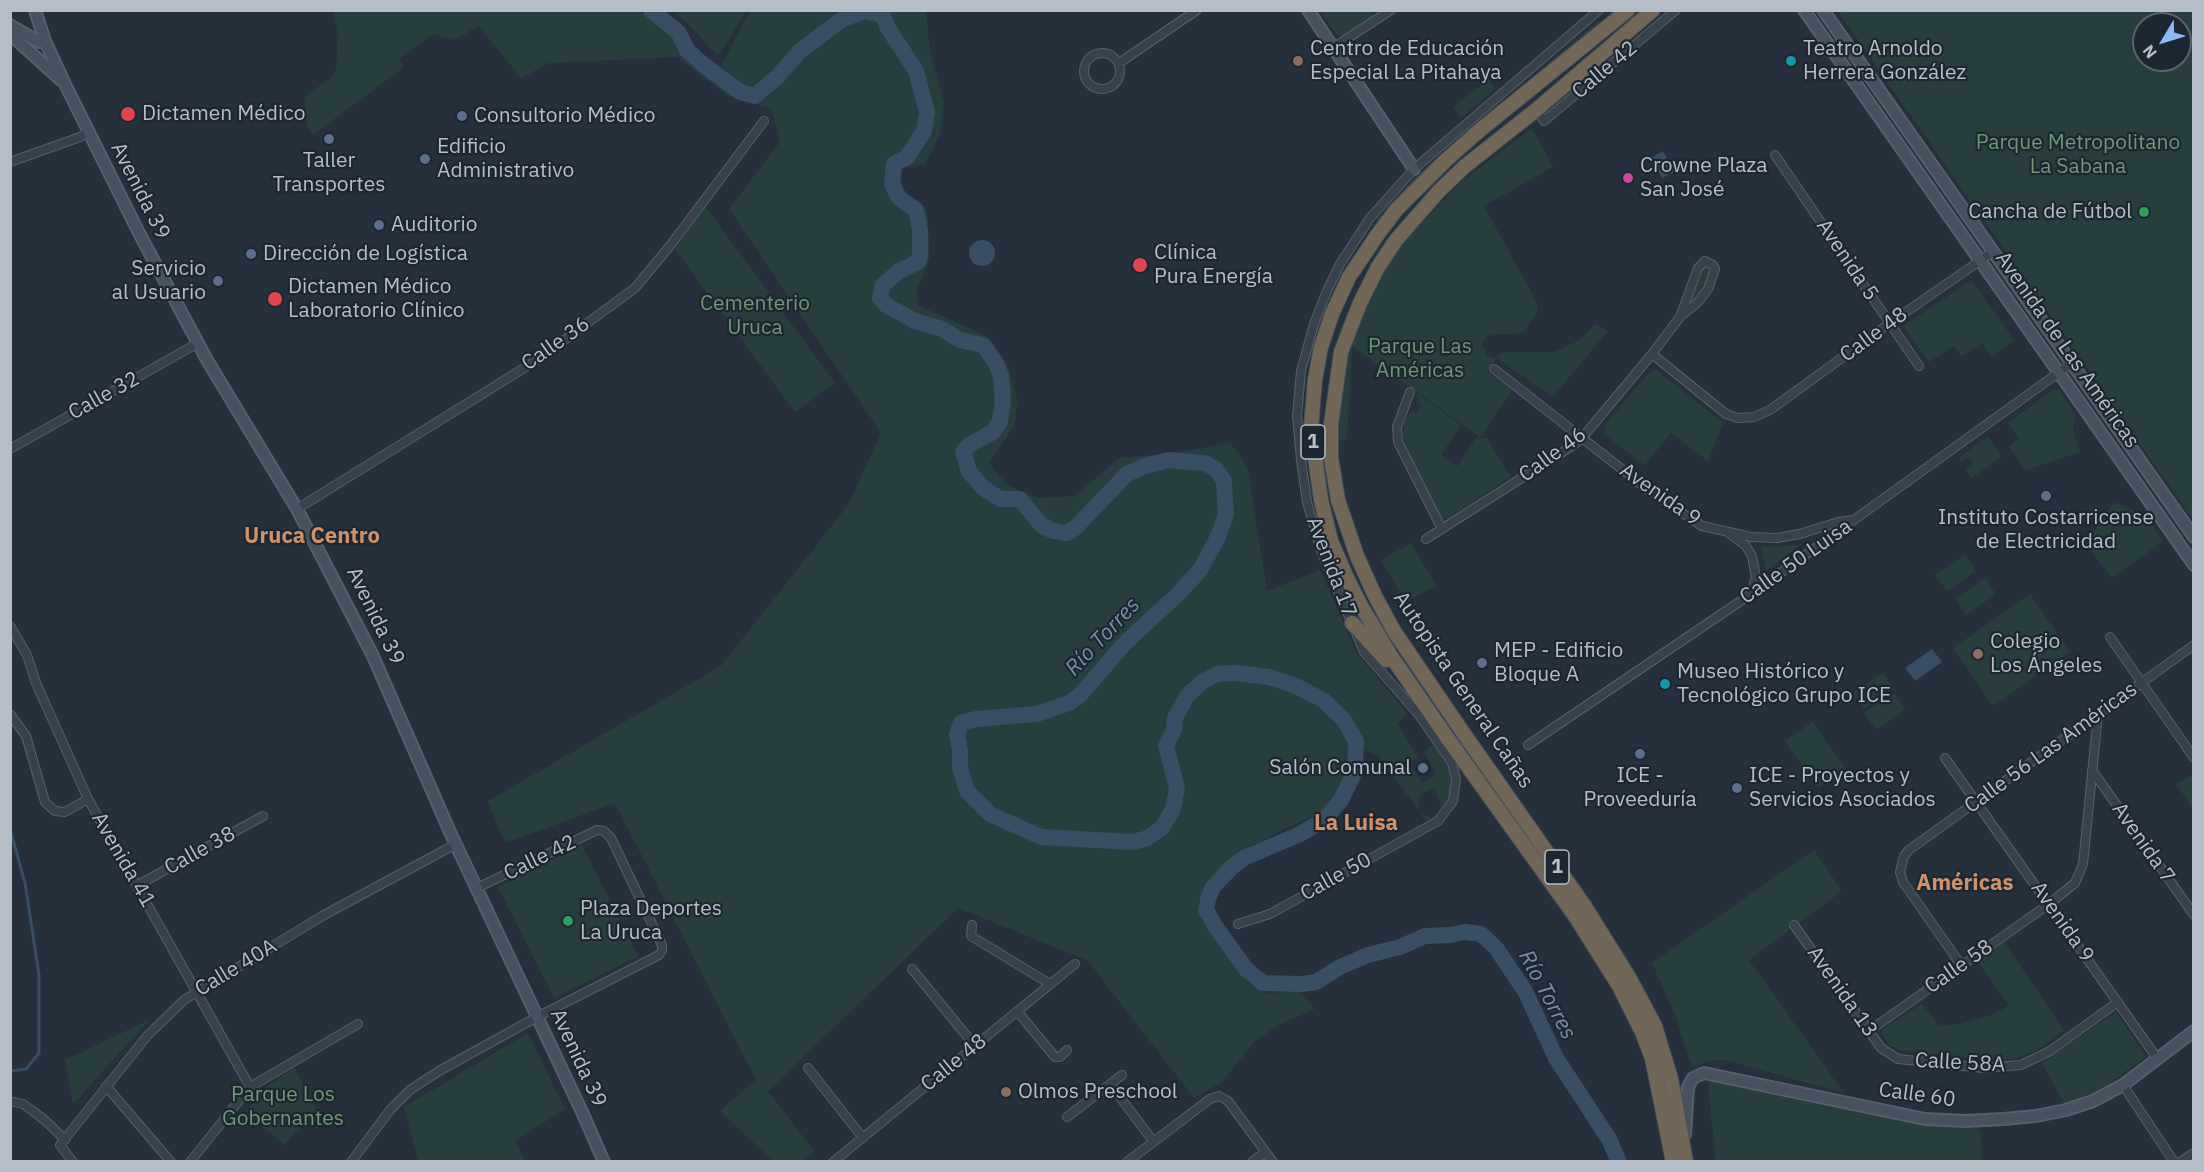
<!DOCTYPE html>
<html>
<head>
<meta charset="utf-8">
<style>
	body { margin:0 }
	#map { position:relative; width:2204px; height:1172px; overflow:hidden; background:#25303c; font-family:"IBM Plex Sans",sans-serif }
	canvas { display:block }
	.frame { position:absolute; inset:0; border:12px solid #b4bdc8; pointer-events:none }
	.north { position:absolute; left:2132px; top:12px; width:60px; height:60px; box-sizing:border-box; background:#1d2732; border:2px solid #59636e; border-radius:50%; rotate:232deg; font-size:16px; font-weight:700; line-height:24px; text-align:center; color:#b4bdc8 }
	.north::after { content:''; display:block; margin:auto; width:21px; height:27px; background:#8dbaf4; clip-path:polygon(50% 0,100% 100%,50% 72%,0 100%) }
</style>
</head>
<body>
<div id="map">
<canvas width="2204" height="1172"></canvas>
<div class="frame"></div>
<div class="north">N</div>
</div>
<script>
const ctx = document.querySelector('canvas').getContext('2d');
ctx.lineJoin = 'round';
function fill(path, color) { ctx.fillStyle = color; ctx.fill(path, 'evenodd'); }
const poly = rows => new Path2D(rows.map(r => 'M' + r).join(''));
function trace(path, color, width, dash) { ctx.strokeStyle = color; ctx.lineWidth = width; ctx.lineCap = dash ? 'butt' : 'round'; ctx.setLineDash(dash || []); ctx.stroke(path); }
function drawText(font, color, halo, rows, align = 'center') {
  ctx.font = font + ' "IBM Plex Sans",sans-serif'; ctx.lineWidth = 4.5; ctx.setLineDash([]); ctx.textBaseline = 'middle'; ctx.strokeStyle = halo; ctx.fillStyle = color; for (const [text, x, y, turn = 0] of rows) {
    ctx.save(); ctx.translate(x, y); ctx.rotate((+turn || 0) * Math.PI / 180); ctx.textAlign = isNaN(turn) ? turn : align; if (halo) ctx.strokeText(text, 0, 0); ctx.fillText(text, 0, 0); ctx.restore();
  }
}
fill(poly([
	[333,11,633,11,648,15,674,36,684,52,715,78,750,11,926,11,930,52,944,103,940,135,925,164,902,168,902,188,927,210,930,259,916,292,919,306,989,337,1008,366,1017,398,1015,425,989,463,1007,485,1038,498,1075,496,1119,458,1174,453,1229,443,1239,453,1248,470,1267,591,1320,570,1357,654,1407,713,1397,724,1418,757,1409,763,1422,783,1437,774,1424,753,1433,744,1448,767,1451,787,1444,813,1428,823,1378,755,1349,746,1348,770,1336,793,1321,813,1282,830,1243,850,1214,877,1198,902,1201,919,1249,983,1268,994,1297,989,1315,1009,1280,1024,1255,1041,1221,1083,1194,1098,1087,960,958,908,768,1091,814,1151,801,1161,773,1161,720,1111,756,1080,615,803,505,843,488,801,721,666,848,505,881,433,729,209,780,142,772,109,728,96,677,57,548,63,522,78,478,26,455,40,433,34,399,59,404,67,313,135,307,125,304,97,333,76,336,68,338,33],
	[1434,788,1443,813,1430,818,1419,810,1420,794],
	[672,11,747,11,718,56,686,22],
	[1319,11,1370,11,1374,17,1343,36,1339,35,1336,34],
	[1838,11,2193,11,2193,520],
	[2144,24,2180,24,2180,60,2144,60],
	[1598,21,1601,24,1379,223,1376,220,1415,177],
	[1489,79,1495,89,1461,118,1453,107],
	[1532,128,1553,167,1484,206,1535,299,1538,307,1537,312,1525,330,1518,334,1491,334,1485,338,1482,345,1487,355,1494,359,1503,352,1554,352,1578,341,1596,324,1608,331,1553,397,1497,358,1487,372,1513,390,1480,437,1352,346,1347,439,1334,442,1348,346,1376,283,1397,251,1419,226,1462,181],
	[705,206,835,383,795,412,675,249],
	[1704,266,1708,266,1710,269,1697,300,1692,301,1690,297],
	[1972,280,2014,340,1992,357,1982,343,1962,356,1954,346,1929,362,1903,326],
	[1655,369,1723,423,1708,461,1671,433,1644,466,1604,433,1606,423,1648,374],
	[2054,389,2059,390,2075,414,2073,428,2080,452,2025,470,2009,446,2019,439,2008,423],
	[1416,393,1461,425,1441,455,1458,466,1475,439,1487,438,1511,477,1447,519,1441,517,1408,454,1403,439,1404,423,1408,415,1411,412,1417,413,1421,405,1418,403],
	[1988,436,2002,456,1972,478,1965,469,1973,463,1968,457,1961,462,1958,458],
	[2114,502,2147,516,2163,541,2112,578,2085,544],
	[1411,543,1436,585,1406,602,1381,560],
	[1801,545,1766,571,1761,547],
	[1965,555,1976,571,1947,591,1935,575],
	[1985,578,1996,594,1966,615,1955,599],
	[2030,594,2070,652,1993,706,1953,648],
	[1883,673,1894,689,1864,709,1853,693],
	[1894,693,1905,709,1876,730,1864,713],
	[1813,722,1846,769,1818,788,1785,741],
	[2193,775,2193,809,2176,784],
	[582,845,638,956,554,998,498,887],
	[1814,850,1842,891,1749,960,1844,1093,1725,1060,1708,1061,1692,1067,1675,1015,1652,963],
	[2004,942,2064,1030,2034,1052,2012,1059,1975,1058,1902,1051,1890,1046,1881,1033,1885,1027,1922,1004,1939,1026,1961,1024,1991,1015,2009,1006,1977,961],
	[2116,1012,2146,1057,2104,1087,2065,1105,2042,1063],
	[149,1020,73,1104,65,1060],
	[528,1033,565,1109,515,1141,525,1161,418,1161,404,1107],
	[294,1067,316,1108,285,1145,246,1112,264,1089],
	[1712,1078,1920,1124,1980,1129,1982,1158,1979,1162,1716,1161,1708,1085]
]), '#283e3e');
fill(poly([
	[1663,151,1674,172,1662,178,1651,158],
	'969 253a13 13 0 1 1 26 0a13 13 0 1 1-26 0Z',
	[1932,649,1942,662,1915,681,1905,668]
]), '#394d63');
trace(poly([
	[883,16,887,10],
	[10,829,25,883,39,975,39,1053,26,1069,10,1071]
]), '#394d63', 3);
trace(poly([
	[651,10,679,33,687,50,705,66,740,92,755,96,778,76,800,51,841,20,864,11,876,13,883,16,888,28,916,71,927,112,924,131,907,157,894,164,892,184,899,198,916,210,920,231,920,255,918,262,899,271,883,285,880,298,886,305,915,321,942,329,960,340,983,345,995,362,1001,376,1003,401,1000,421,993,432,969,445,963,452,969,471,982,487,1000,499,1020,499,1041,525,1053,531,1067,533,1075,528,1127,474,1145,466,1168,460,1204,463,1216,469,1224,481,1226,514,1218,537,1200,570,1178,594,1125,643,1080,695,1069,703,1037,714,976,719,961,723,957,734,960,751,960,768,967,791,990,814,1041,837,1132,842,1145,839,1162,828,1173,809,1177,788,1166,746,1174,730,1175,718,1187,696,1202,682,1217,674,1236,673,1269,677,1296,686,1323,700,1344,720,1356,741,1355,771,1341,800,1324,820,1300,834,1244,858,1232,867,1213,887,1208,899,1206,910,1215,926,1246,969,1263,983,1301,984,1316,982,1340,967,1368,955,1400,947,1425,936,1450,935,1465,932,1481,934,1496,948,1525,991,1556,1058,1609,1139,1619,1162]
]), '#394d63', 16);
const street = poly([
	[1334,47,1391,10],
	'1084 71a18 18 0 1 1 36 0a18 18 0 1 1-36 0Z',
	[1119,63,1197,10],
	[1536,110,1544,121,1676,10],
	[1775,155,1919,366],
	[10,162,80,137,88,132],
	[1705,261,1713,265,1715,269,1708,289,1698,302,1680,317,1698,268,1705,261],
	[1652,354,1726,414,1738,418,1754,417,1770,410,1890,323,1994,251],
	[1494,369,1651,492,1702,526,1751,537,1777,538,1800,534,1838,522,1853,520],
	[1410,392,1397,427,1398,442,1442,529],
	[10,449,198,343],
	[297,509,537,360,635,288,669,247,764,121],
	[1730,534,1746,546,1752,556,1756,577,1751,594],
	[1426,539,1572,446,1582,438,1652,354,1680,317],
	[10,626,27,655,36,683,88,799,250,1087],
	[2110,637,2194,758],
	[10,714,26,736,45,802,55,811,65,812,88,799],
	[1528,745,1751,594,2072,363],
	[1945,758,2157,1058],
	[2092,770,2194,915],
	[138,885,263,816],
	[1238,924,1270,914,1438,821,1453,801,1456,779,1452,763,1420,716,1364,652,1321,551,1307,502,1301,460,1297,416,1301,371,1314,324,1326,293,1340,264,1370,218,1414,169,1599,10],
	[972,925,971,936,1050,984],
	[1794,925,1881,1048,1898,1059,1983,1068,2021,1065,2050,1051,2118,1002],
	[1961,965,1903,882,1900,872,1904,856,1909,850,2194,645],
	[912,969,975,1046],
	[1017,1011,1055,1057,1060,1057,1067,1050],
	[1869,1031,2049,904,2075,883,2083,864,2098,714],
	[808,1068,863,1138],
	[1110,1084,1153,1141],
	[2123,1085,2174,1162],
	[106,1086,171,1162],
	[10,1101,23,1104,33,1111,48,1123,65,1140],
	[1067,1117,1122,1075],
	[73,1162,60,1145,147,1036,184,1000,324,915,456,844],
	[190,1162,250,1087,358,1024],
	[351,1162,391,1109,410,1090,439,1071,537,1017,659,955,662,950,662,945,611,838,604,831,597,830,477,888],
	[833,1162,1075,964],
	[1127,1162,1210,1099,1219,1096,1228,1101,1273,1162],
	[1252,1162,1265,1152],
	[2180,1162,2194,1153]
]);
const secondary = poly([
	[35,10,45,41,64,82,138,231,207,360,297,509,372,654,450,832,583,1114,604,1162],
	[1308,10,1414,169],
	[1804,10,2194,565],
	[1823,10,2194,537],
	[10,25,39,42,45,41],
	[10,34,61,80],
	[1685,1135,1688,1087,1693,1078,1704,1073,1925,1119,1966,1121,2004,1119,2036,1116,2066,1110,2093,1101,2123,1085,2194,1031]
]);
const highway = poly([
	[1628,10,1480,130,1446,160,1396,210,1378,234,1349,277,1332,314,1321,347,1315,380,1311,428,1321,500,1331,541,1347,578,1360,604,1391,656,1448,739,1575,916,1619,986,1642,1032,1652,1058,1673,1162],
	[1653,10,1536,110,1464,167,1439,191,1396,240,1378,267,1360,303,1341,352,1331,424,1331,457,1338,500,1357,556,1375,596,1394,631,1462,731,1584,905,1630,979,1655,1026,1671,1079,1686,1162],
	[1352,623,1386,660]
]);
trace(street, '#56606b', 10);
trace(secondary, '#56606b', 14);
trace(highway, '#434d58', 16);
trace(street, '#38424d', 8);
trace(secondary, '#47515f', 10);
trace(highway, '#726656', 14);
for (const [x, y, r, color] of [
	[1298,61,6,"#8d6e63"],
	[1791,61,6,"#0f9aa8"],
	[128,114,8,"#e0444e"],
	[462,116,6,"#5c6f8a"],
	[329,139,6,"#5c6f8a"],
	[425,159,6,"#5c6f8a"],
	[1628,178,6,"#d1479c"],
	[2144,212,6,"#2e9e5b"],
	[379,225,6,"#5c6f8a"],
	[251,254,6,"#5c6f8a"],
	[1140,265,8,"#e0444e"],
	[218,281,6,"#5c6f8a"],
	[275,299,8,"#e0444e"],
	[2046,496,6,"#5c6f8a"],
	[1978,654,6,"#8d6e63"],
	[1482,663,6,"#5c6f8a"],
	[1665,684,6,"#0f9aa8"],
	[1640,754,6,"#5c6f8a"],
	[1423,768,6,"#5c6f8a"],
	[1737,788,6,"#5c6f8a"],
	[568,921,6,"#2e9e5b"],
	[1006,1092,6,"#8d6e63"]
]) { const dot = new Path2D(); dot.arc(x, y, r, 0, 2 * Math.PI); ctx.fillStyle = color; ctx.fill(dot); trace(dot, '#1d2732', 2); }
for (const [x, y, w] of [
	[1313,442,24],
	[1557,867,24]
]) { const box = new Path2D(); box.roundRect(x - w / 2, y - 17, w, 34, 4.5); ctx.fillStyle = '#1d2732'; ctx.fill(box); trace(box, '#b4bdc8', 1.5); }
drawText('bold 20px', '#b4bdc8', null, [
	["1",1313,442],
	["1",1557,867]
]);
drawText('21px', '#b4bdc8', '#1d2732', [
	["Centro de Educación",1310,49],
	["Especial La Pitahaya",1310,73],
	["Teatro Arnoldo",1803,49],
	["Herrera González",1803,73],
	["Dictamen Médico",142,114],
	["Consultorio Médico",474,116],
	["Edificio",437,147],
	["Administrativo",437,171],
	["Taller",329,161,"center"],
	["Transportes",329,185,"center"],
	["Crowne Plaza",1640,166],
	["San José",1640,190],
	["Cancha de Fútbol",2132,212,"right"],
	["Auditorio",391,225],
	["Clínica",1154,253],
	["Pura Energía",1154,277],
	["Dirección de Logística",263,254],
	["Servicio",206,269,"right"],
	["al Usuario",206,293,"right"],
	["Dictamen Médico",288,287],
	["Laboratorio Clínico",288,311],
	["Instituto Costarricense",2046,518,"center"],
	["de Electricidad",2046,542,"center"],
	["Colegio",1990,642],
	["Los Ángeles",1990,666],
	["MEP - Edificio",1494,651],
	["Bloque A",1494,675],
	["Museo Histórico y",1677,672],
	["Tecnológico Grupo ICE",1677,696],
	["Salón Comunal",1411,768,"right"],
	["ICE -",1640,776,"center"],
	["Proveeduría",1640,800,"center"],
	["ICE - Proyectos y",1749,776],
	["Servicios Asociados",1749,800],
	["Plaza Deportes",580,909],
	["La Uruca",580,933],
	["Olmos Preschool",1018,1092]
], 'left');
drawText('21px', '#b4bdc8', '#1d2732', [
	["Calle 42",1605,70,-40],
	["Avenida 39",140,191,63],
	["Avenida 5",1847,260,56],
	["Calle 48",1874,335,-36],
	["Calle 36",556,344,-35],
	["Avenida de Las Américas",2067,350,55],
	["Calle 32",104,396,-29],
	["Calle 46",1553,455,-36],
	["Avenida 9",1660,495,35],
	["Calle 50 Luisa",1796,562,-35],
	["Avenida 17",1331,567,69],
	["Avenida 39",375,616,64],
	["Autopista General Cañas",1463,690,56],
	["Calle 56 Las Américas",2051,748,-36],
	["Avenida 7",2143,843,55],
	["Calle 38",200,851,-29],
	["Calle 42",540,858,-26],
	["Avenida 41",123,860,60],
	["Calle 50",1336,877,-29],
	["Avenida 9",2062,922,55],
	["Calle 58",1959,967,-35],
	["Calle 40A",236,968,-31],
	["Avenida 13",1842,992,55],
	["Avenida 39",578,1058,65],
	["Calle 48",954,1063,-39],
	["Calle 58A",1960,1063,3],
	["Calle 60",1917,1095,8]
]);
drawText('21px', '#6c9874', '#1d2732', [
	["Parque Metropolitano",2078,143],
	["La Sabana",2078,167],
	["Cementerio",755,304],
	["Uruca",755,328],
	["Parque Las",1420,347],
	["Américas",1420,371],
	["Parque Los",283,1095],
	["Gobernantes",283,1119]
]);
drawText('bold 22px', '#d19067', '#1d2732', [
	["Uruca Centro",312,537],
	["La Luisa",1356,824],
	["Américas",1965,884]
]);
drawText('italic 22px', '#768faa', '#1d2732', [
	["Río Torres",1103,637,-47],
	["Río Torres",1547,995,62]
]);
</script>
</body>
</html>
